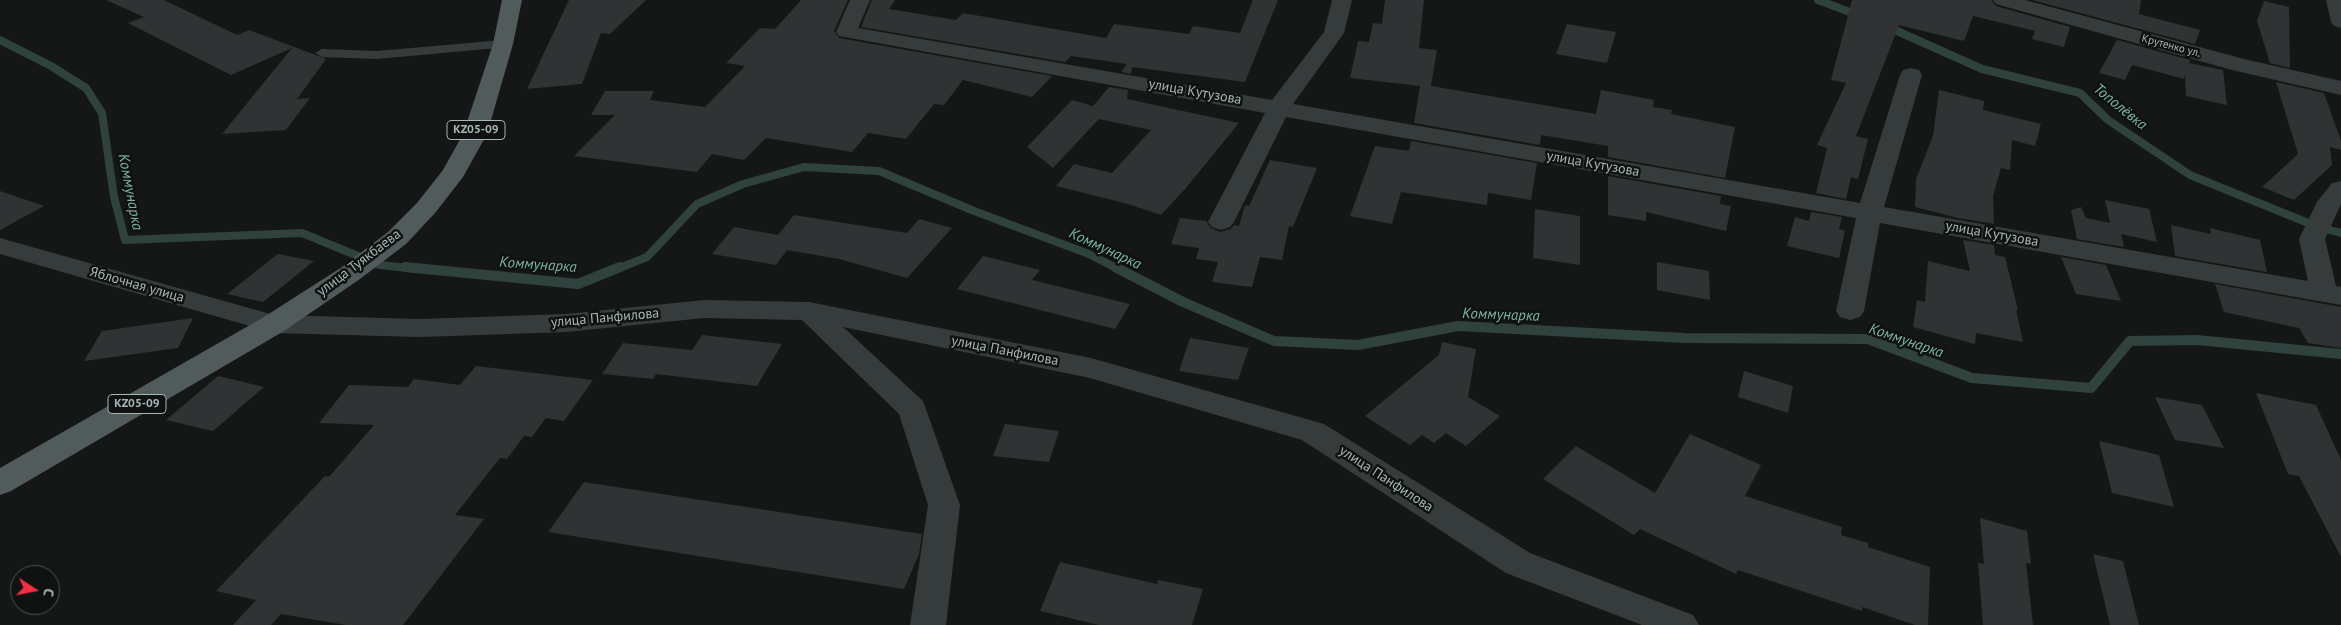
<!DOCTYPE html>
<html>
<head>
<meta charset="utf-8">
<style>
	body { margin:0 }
	#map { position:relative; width:2341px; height:625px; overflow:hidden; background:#151717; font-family:"PT Sans",sans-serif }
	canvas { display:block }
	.north { position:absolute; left:10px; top:565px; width:50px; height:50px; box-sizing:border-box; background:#101212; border:1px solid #4c5454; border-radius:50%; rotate:101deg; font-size:14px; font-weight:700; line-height:20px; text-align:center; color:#a7b7b6 }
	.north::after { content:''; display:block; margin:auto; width:18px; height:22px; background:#f52f43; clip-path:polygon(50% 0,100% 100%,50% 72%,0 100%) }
</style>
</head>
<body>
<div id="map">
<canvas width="2341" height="625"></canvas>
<div class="north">С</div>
</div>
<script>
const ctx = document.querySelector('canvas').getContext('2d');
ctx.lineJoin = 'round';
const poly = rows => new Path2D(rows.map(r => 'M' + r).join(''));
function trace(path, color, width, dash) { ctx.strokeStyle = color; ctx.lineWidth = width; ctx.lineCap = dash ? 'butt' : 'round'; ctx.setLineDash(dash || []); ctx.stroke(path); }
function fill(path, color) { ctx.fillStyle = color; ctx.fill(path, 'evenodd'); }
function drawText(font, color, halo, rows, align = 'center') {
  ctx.font = font + ' "PT Sans",sans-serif'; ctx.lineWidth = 5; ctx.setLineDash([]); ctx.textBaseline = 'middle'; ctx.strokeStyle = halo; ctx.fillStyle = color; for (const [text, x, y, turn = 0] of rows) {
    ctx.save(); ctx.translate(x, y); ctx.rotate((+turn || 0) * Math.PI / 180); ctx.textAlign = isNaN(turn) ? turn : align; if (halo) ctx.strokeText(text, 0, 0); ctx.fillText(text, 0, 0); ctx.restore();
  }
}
trace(poly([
	[1818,0,1860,16],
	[1886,26,1982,69,2080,93,2108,120,2190,175,2318,227,2341,233],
	[0,40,51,66,86,88,102,113,114,197,125,240,302,233,380,265,418,269],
	[617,269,647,257,697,204,743,184,804,167,879,171,974,211,1089,254,1118,269]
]), '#30423d', 8);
trace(poly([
	[405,267,578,284,620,267],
	[1115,267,1183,302,1274,341,1358,345,1458,326,1685,338,1868,339,1972,378,2091,388,2130,341,2197,340,2341,354]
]), '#30423d', 10);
fill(poly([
	[106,0,164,0,237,35,249,30,326,59,297,99,310,98,286,130,222,134,292,48,231,75,128,23,144,17],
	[569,0,646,0,610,34,601,33,582,84,527,89],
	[801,0,848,0,834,31,839,38,1052,76,1032,97,963,80,944,105,934,104,906,139,868,133,852,152,766,138,744,160,712,154,697,172,574,156,615,115,591,115,605,91,654,91,650,100,705,107,745,66,726,63,760,28,775,29],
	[872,0,895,0,889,9,956,20,963,13,1106,38,1114,24,1189,34,1193,26,1240,33,1253,0,1278,0,1245,82,1132,67,1131,74,1121,72,1127,64,1071,56,1065,62,861,27],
	[1385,0,1424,0,1419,48,1437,50,1431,86,1596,114,1601,90,1654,100,1653,107,1672,110,1671,114,1735,127,1725,178,1608,157,1608,146,1541,135,1540,145,1414,123,1420,86,1350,78,1358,41,1369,42,1373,23,1382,24],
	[1852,0,1991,0,1996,6,2070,27,2064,47,2032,39,2035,31,1973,16,1964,41,1899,25,1856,136,1868,139,1858,179,1851,177,1846,199,1816,193,1827,148,1817,145,1846,83,1831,80],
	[2032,0,2141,0,2139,14,2200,30,2195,44],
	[2264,1,2289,7,2290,68,2270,63,2257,21],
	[1567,24,1616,32,1607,63,1556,54],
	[2117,40,2190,60,2189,63,2223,70,2227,105,2186,96,2185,74,2184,79,2132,65,2125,80,2099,73],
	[2276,82,2324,93,2341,141,2341,150,2330,147,2332,165,2294,200,2262,187,2298,154],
	[1109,87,1128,90,1127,99,1239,123,1186,188,1161,215,1128,204,1056,186,1074,164,1112,173,1151,130,1099,119,1053,168,1027,147,1072,100,1093,106],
	[1939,90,1984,101,1983,110,2041,124,2035,146,2012,140,2010,170,2001,168,1993,196,1994,224,1958,218,1915,207,1916,179,1933,136],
	[1411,141,1537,163,1531,200,1488,193,1487,205,1401,192,1392,224,1350,216,1375,146,1409,151],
	[1270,160,1317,168,1293,227,1289,226,1282,260,1260,257,1252,287,1212,282,1218,262,1196,259,1199,248,1171,244,1180,218,1206,221,1211,228,1220,232,1231,229,1234,225,1239,226,1245,205,1249,206],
	[1608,176,1721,196,1720,204,1731,206,1726,231,1646,212,1646,221,1608,215],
	[0,191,44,206,0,230],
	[2105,200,2149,209,2157,242,2121,234,2124,247,2077,239,2071,210,2081,207,2086,218,2110,223],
	[1535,209,1580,216,1580,265,1533,258],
	[1811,212,1842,217,1839,229,1845,231,1839,258,1787,246,1795,217,1809,221],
	[794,215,907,233,919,219,952,228,907,278,839,259,787,250,776,265,712,254,734,227,778,235],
	[2171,225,2211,234,2210,228,2260,240,2267,272,2175,256],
	[1963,240,1994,245,1995,255,2005,257,2018,310,2016,310,2023,342,1976,333,1975,344,1913,327,1917,300,1925,302,1928,261,1970,271],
	[278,254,314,261,263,302,227,294],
	[983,256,1040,270,1032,280,1130,304,1115,329,957,289],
	[2061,257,2106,265,2121,301,2076,294],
	[1657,262,1709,271,1710,300,1657,290],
	[2215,284,2341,307,2341,348,2308,343,2299,328,2224,312],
	[193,318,178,348,84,361,102,331],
	[702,335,782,344,757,386,656,374,653,379,602,374,623,343,692,350],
	[1190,338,1249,348,1238,380,1179,371],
	[1442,342,1476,349,1468,397,1500,416,1466,446,1446,433,1434,443,1422,435,1410,445,1365,416,1439,355],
	[476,366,593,380,564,421,546,418,532,437,524,436,507,459,500,458,455,515,484,519,403,625,346,625,281,614,271,625,233,625,256,600,216,591,325,476,329,477,374,425,319,423,349,385,408,387,414,379,460,385],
	[1744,371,1793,386,1788,413,1738,397],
	[218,376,264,387,213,431,166,420],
	[2256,393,2316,405,2341,460,2341,557,2299,476,2288,474],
	[2155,397,2202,405,2224,448,2175,440],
	[1005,424,1059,431,1049,462,993,456],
	[1690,434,1761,465,1745,496,1842,527,1841,535,1868,543,1868,547,1930,567,1928,625,1915,625,1862,607,1862,611,1738,570,1736,574,1640,529,1634,535,1543,479,1576,446,1655,493],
	[2099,441,2159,455,2174,507,2112,493],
	[584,482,922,534,919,554,904,589,548,532],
	[1980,518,2027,531,2031,564,2026,563,2033,625,1983,625,1978,563,1984,564],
	[2093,554,2123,561,2139,625,2110,625],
	[1060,562,1157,584,1158,580,1203,589,1192,625,1099,625,1040,611]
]), '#303233');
fill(poly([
	[503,40,508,41,510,44,508,47,377,59,322,57,315,53,322,49,377,51,503,40]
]), '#363c3c');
fill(poly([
	[850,0,870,0,858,28,1272,100,1324,32,1332,0,1352,0,1344,33,1293,104,1860,203,1900,75,1903,70,1911,68,1919,70,1922,75,1884,207,2308,281,2299,239,2317,202,2332,183,2341,181,2341,204,2325,239,2336,286,2341,287,2341,305,1880,223,1864,311,1860,317,1850,320,1840,317,1836,311,1856,218,1286,117,1234,222,1230,227,1221,230,1212,227,1208,222,1265,113,839,36,836,32,850,0],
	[1993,0,2025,0,2244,59,2341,81,2341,95,2232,70,1996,4,1993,0],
	[2326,0,2341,0,2341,28,2334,26,2331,22,2326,0],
	[0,238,274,315,420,319,566,314,704,300,809,302,1091,358,1324,424,1530,553,1693,615,1699,625,1642,625,1506,573,1302,440,1090,378,843,327,923,401,960,505,946,625,910,625,928,505,899,414,802,320,704,318,566,332,420,337,274,333,0,254,0,238]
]), '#363c3c');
fill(poly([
	[502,0,522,0,513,44,487,134,463,177,435,213,406,244,360,279,284,331,11,491,0,495,0,468,264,317,342,267,388,232,417,203,443,170,463,134,493,44,502,0]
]), '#525b5b');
drawText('11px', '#a7b7b6', '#101212', [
	["Крутенко ул.",2171,46,15]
]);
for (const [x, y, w] of [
	[476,130,58],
	[137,404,58]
]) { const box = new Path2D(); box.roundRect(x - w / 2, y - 9.5, w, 19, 4); ctx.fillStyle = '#101212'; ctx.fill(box); trace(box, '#a7b7b6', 1); }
drawText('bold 12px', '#a7b7b6', null, [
	["KZ05-09",476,130],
	["KZ05-09",137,404]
]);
drawText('14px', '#a7b7b6', '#101212', [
	["улица Кутузова",1195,92,10],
	["улица Кутузова",1593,164,10],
	["улица Кутузова",1992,234,10],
	["улица Туякбаева",359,263,-37],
	["Яблочная улица",137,285,16],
	["улица Панфилова",605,318,-5],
	["улица Панфилова",1005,351,11],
	["улица Панфилова",1386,479,33]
]);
drawText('italic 15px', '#7db3a3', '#101212', [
	["Тополёвка",2120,107,39],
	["Коммунарка",130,192,79],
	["Коммунарка",1105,249,25],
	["Коммунарка",538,265,4],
	["Коммунарка",1501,315,2],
	["Коммунарка",1906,341,19]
]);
</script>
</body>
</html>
